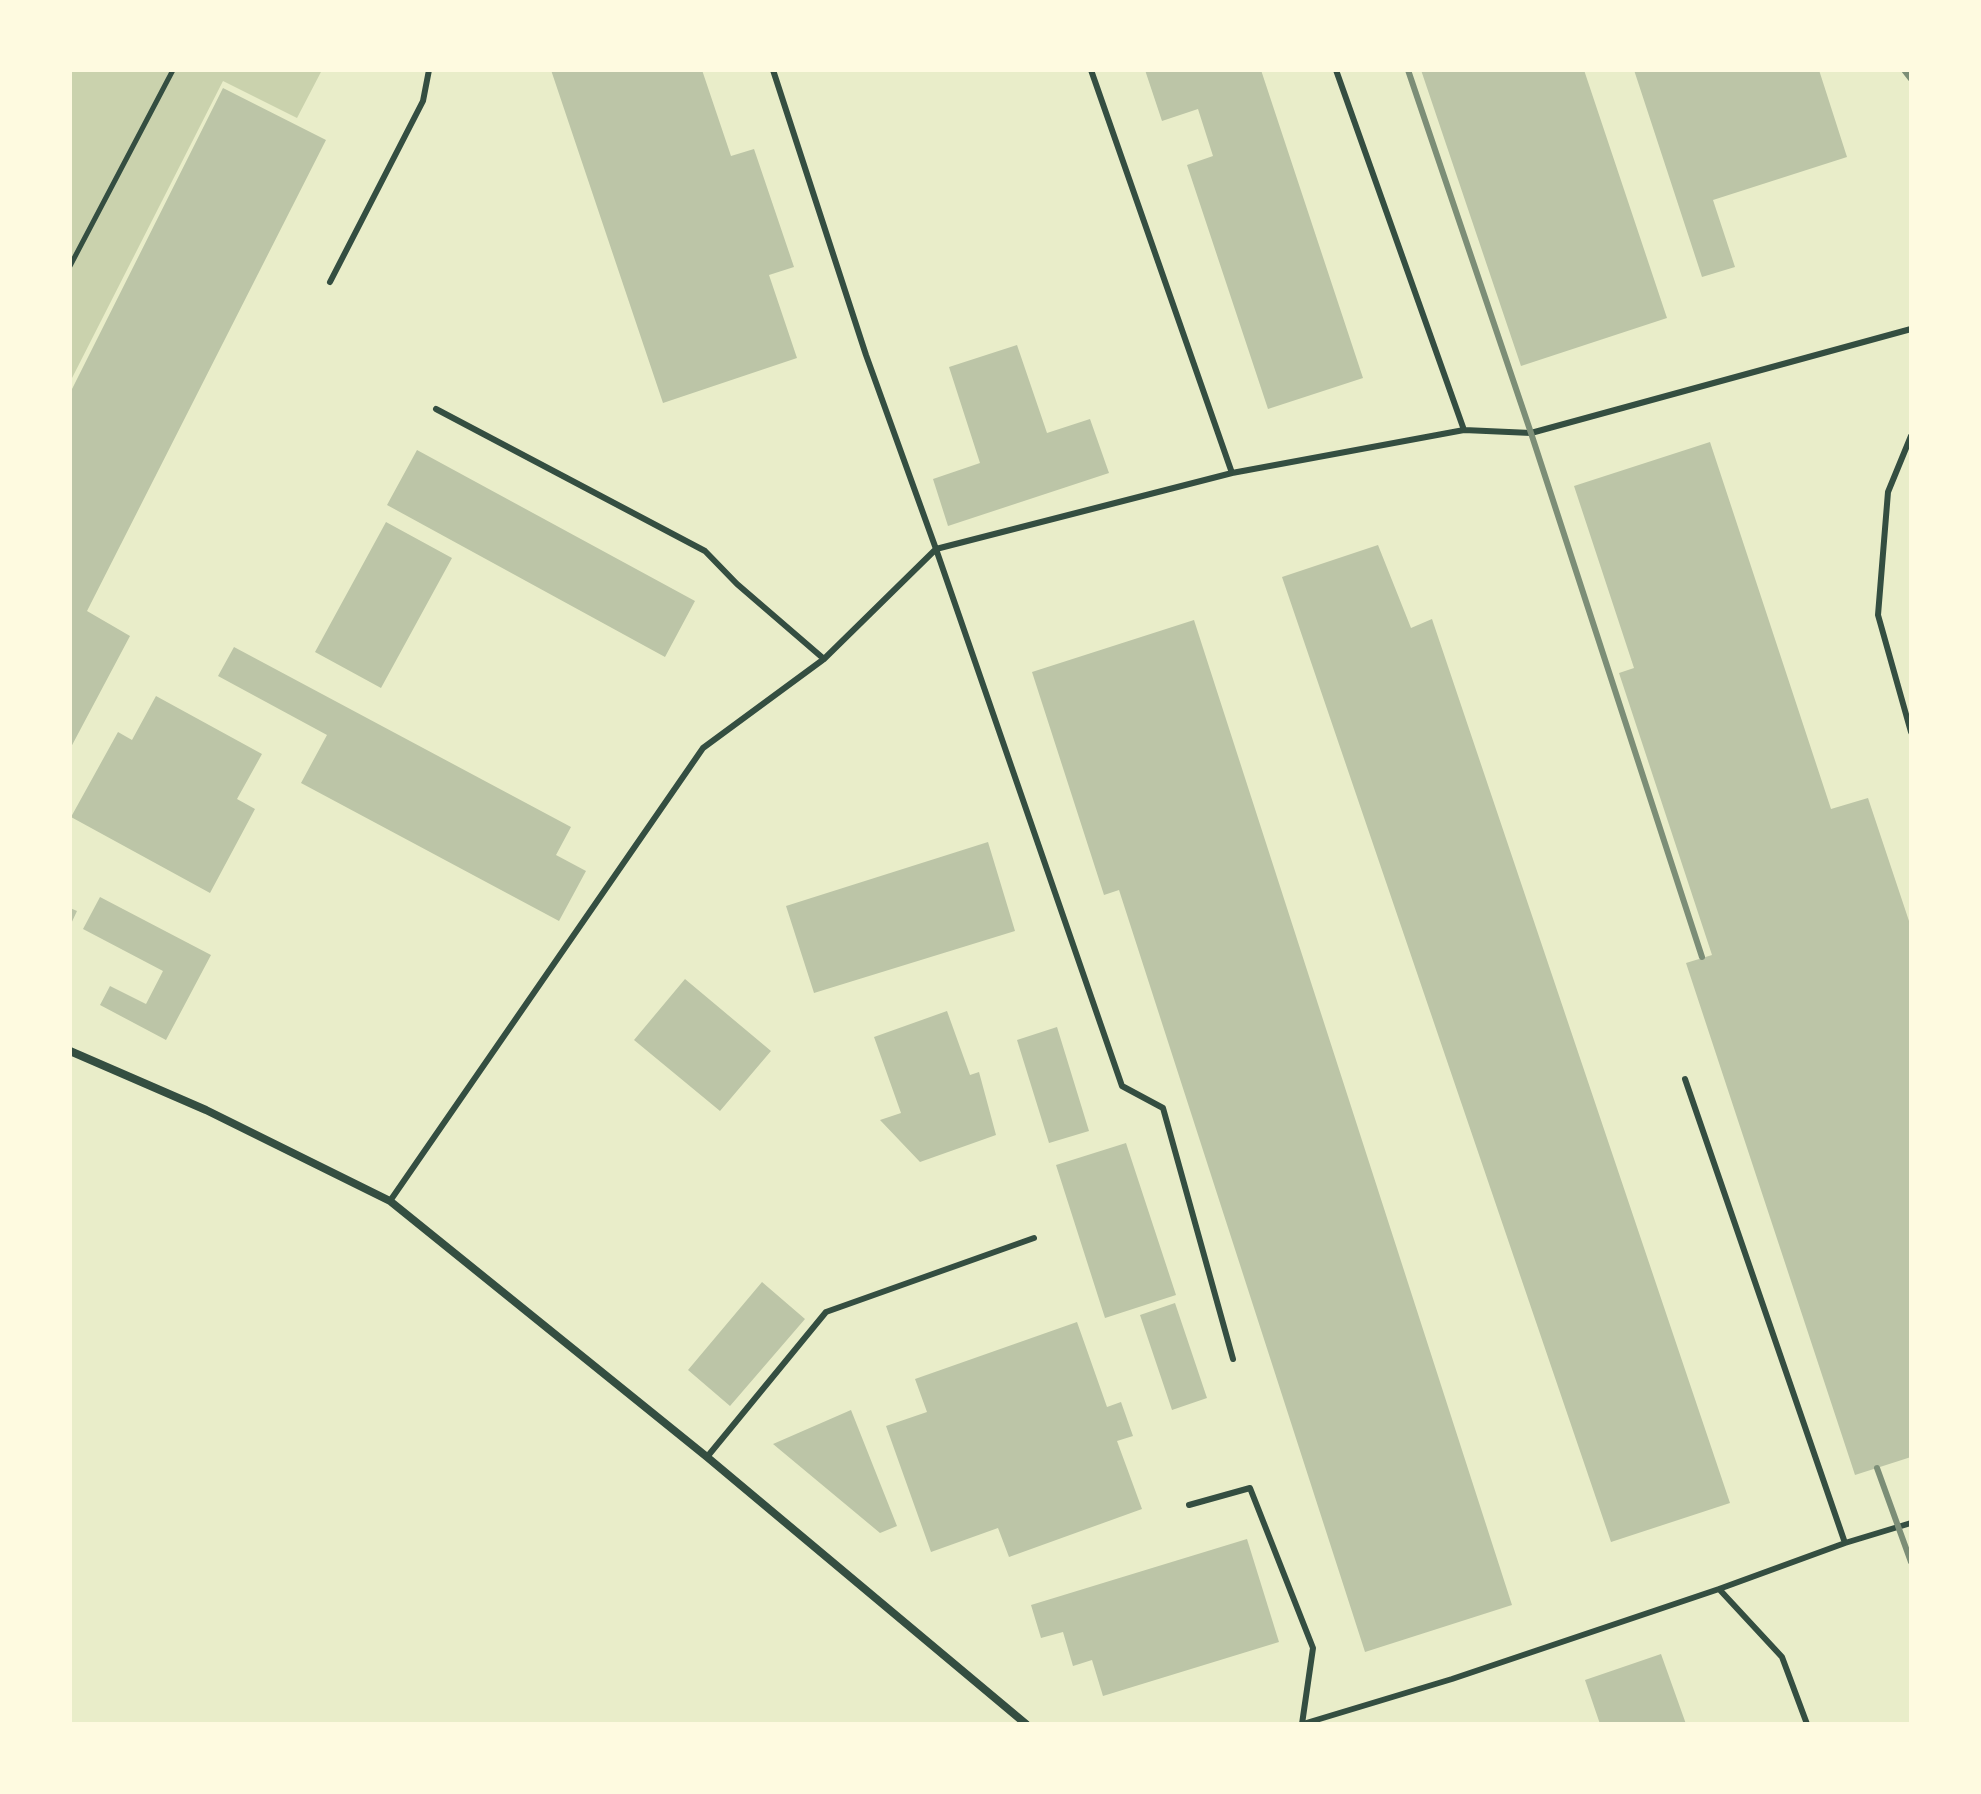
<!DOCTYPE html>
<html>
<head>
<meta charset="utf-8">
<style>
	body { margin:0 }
	#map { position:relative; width:1981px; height:1794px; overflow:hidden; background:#e9edc9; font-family:Commissioner,sans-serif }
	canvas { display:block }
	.frame { position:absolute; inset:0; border:72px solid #fefae0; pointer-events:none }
</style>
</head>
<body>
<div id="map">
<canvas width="1981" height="1794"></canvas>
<div class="frame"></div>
</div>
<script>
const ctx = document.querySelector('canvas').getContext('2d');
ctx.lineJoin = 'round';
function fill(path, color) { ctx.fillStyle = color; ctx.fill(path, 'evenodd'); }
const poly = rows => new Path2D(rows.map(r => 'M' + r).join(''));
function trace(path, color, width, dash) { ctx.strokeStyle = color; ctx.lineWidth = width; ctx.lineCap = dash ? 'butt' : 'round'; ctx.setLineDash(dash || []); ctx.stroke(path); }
fill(poly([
	[70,70,322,70,297,118,223,81,70,382]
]), '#cad2ad');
fill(poly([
	[551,70,702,70,731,156,754,149,794,267,769,275,797,358,663,403],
	[1145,70,1261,70,1363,378,1268,409,1187,165,1213,156,1198,109,1162,121],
	[1421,70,1584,70,1667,318,1521,366],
	[1634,70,1819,70,1847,157,1713,200,1735,267,1702,277],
	[223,88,326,140,87,611,130,636,70,749,70,393],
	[1017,345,1047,433,1090,419,1109,473,948,526,933,479,980,463,949,367],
	[1710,442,1831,809,1868,798,1911,927,1911,1457,1855,1475,1686,963,1712,955,1619,673,1634,668,1574,486],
	[417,450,695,601,665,657,387,505],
	[386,522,452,558,381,688,315,652],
	[1378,545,1411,628,1432,619,1730,1503,1611,1542,1282,577],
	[1194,620,1512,1605,1365,1652,1119,890,1104,895,1032,672],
	[234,647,571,827,556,855,586,871,559,921,301,783,327,735,218,676],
	[156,696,262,754,237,799,255,809,210,893,71,817,118,732,132,740],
	[988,842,1015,931,814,993,786,906],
	[100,897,211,955,166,1040,100,1005,110,986,146,1004,163,971,83,929],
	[70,908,77,911,70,926],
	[685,979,771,1051,720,1111,634,1040],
	[947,1011,970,1075,979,1072,996,1135,920,1162,880,1120,901,1113,874,1037],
	[1057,1027,1089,1131,1049,1143,1017,1040],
	[1126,1143,1176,1295,1105,1318,1056,1165],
	[762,1282,805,1319,730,1406,688,1370],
	[1175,1303,1207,1398,1172,1410,1140,1315],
	[1077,1322,1107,1407,1121,1402,1133,1436,1117,1441,1142,1509,1009,1557,998,1528,931,1552,886,1426,927,1412,915,1379],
	[851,1410,897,1526,880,1533,773,1444],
	[1247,1539,1279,1642,1103,1696,1092,1660,1073,1666,1063,1632,1041,1638,1031,1605],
	[1661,1654,1686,1724,1600,1724,1585,1680]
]), '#bcc5a7');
trace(poly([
	[70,266,173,70]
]), '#344e41', 5);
trace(poly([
	[773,70,866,355,936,549,1122,1086,1163,1108,1233,1359],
	[1091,70,1232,473],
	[1336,70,1464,430],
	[330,282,423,101,429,70],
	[436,409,705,551,737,584,824,659],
	[1911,436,1888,492,1878,615,1911,732],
	[1685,1079,1845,1543],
	[390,1201,703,748,824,659,936,549,1232,473,1464,430,1531,433,1911,329],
	[707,1457,826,1312,1034,1238],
	[1189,1505,1250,1488,1313,1648,1302,1724],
	[1719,1589,1845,1543,1911,1523],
	[1303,1724,1452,1679,1719,1589,1782,1657,1807,1724]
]), '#344e41', 6);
trace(poly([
	[70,1051,206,1110,390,1201,707,1457,1026,1724]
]), '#344e41', 8);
trace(poly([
	[1408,70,1531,433,1702,957],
	[1904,70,1911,79],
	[1877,1468,1911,1562]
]), '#7c8e77', 6);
</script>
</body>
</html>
